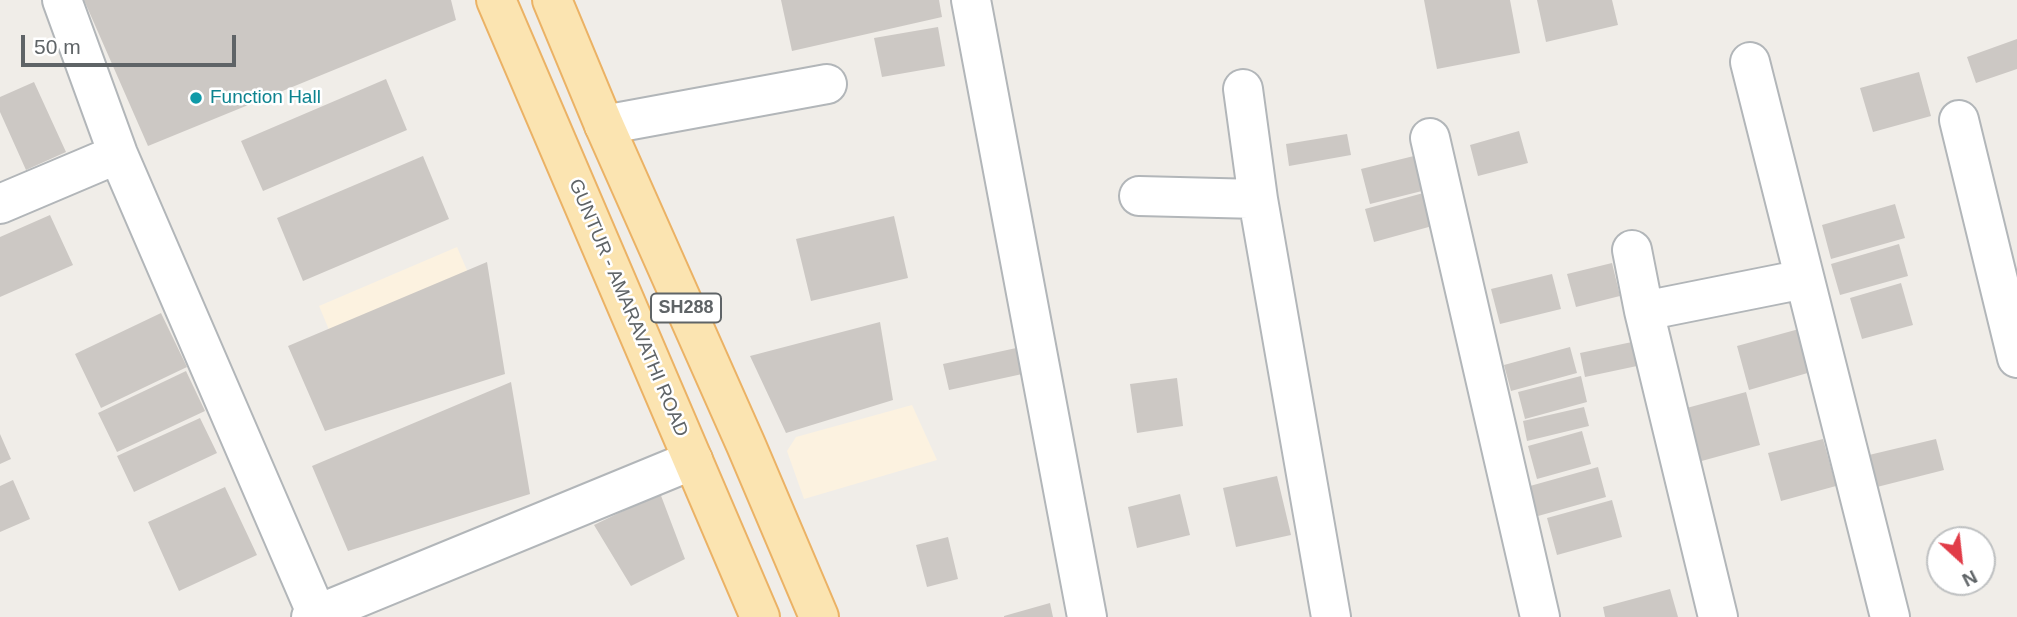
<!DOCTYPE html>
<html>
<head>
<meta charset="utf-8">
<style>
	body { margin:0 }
	#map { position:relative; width:2017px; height:617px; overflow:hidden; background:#f0ede8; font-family:Arial,sans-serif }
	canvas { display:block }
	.north { position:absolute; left:1926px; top:526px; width:70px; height:70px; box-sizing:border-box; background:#fff; border:2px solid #bfc1c2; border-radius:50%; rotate:153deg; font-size:19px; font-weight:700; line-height:28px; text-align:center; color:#5f6467 }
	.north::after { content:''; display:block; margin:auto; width:24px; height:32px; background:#e13c48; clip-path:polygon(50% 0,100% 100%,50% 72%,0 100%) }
	.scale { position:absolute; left:21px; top:35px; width:215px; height:32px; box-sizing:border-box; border:4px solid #5f6467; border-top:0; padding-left:9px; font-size:21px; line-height:24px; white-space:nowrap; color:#5f6467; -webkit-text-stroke:5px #fff; paint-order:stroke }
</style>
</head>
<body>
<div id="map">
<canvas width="2017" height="617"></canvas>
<div class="north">N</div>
<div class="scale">50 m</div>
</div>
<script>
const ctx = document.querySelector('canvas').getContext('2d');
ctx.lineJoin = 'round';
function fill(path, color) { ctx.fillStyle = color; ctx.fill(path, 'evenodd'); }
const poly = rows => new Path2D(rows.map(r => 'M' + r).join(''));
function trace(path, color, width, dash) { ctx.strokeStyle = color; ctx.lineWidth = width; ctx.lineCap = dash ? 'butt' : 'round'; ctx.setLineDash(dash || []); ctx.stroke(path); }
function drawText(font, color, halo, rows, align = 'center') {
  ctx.font = font + ' Arial,sans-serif'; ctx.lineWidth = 5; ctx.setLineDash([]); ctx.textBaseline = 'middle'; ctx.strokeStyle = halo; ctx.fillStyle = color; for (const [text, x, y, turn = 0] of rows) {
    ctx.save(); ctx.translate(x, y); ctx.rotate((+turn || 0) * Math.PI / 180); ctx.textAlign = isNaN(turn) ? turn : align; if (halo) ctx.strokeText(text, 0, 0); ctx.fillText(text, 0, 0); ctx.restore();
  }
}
fill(poly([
	[457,247,485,312,346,370,319,306],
	[912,405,937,460,804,499,787,451,796,437]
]), '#fcf2e0');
fill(poly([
	[84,0,451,0,456,20,148,146],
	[781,0,939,0,942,17,792,51],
	[1424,0,1510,0,1520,53,1437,69],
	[1537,0,1612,0,1618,25,1546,42],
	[938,27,945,66,882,77,874,38],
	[2017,39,2017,69,1976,83,1967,57],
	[1919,72,1931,116,1873,132,1860,88],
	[386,79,407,130,263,191,241,141],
	[34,82,66,152,26,170,0,112,0,97],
	[1519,131,1528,163,1478,176,1470,145],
	[1347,134,1351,155,1289,166,1286,144],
	[1422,154,1430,189,1370,204,1361,169],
	[423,156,449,219,303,281,277,218],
	[1427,192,1436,225,1374,242,1365,209],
	[1895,204,1905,238,1831,259,1822,225],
	[50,215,73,265,0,297,0,237],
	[894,216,908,278,811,301,796,239],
	[1899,244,1908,276,1840,295,1831,264],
	[487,262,505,374,325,431,288,346],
	[1612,263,1620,296,1576,307,1567,274],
	[1552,274,1561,309,1500,324,1491,289],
	[1901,283,1913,325,1862,339,1850,298],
	[161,313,187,367,101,408,75,354],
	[880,322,893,400,786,433,750,356],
	[1799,329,1811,372,1749,390,1737,346],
	[1632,342,1637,366,1585,377,1580,353],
	[1030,345,1036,371,949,390,943,364],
	[1570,347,1577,373,1511,391,1504,365],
	[186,371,205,411,117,452,98,413],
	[1581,376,1587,402,1525,419,1518,392],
	[1177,378,1183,426,1137,433,1130,384],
	[511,382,530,494,348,551,312,466],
	[1746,392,1760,445,1698,462,1683,409],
	[1584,407,1589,426,1527,441,1523,421],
	[200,418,217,453,134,492,117,456],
	[1582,431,1591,464,1537,479,1528,446],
	[0,434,11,459,0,464],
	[1823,439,1836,486,1781,501,1768,453],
	[1936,439,1944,470,1877,487,1869,455],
	[1598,467,1606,497,1538,516,1530,486],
	[1277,476,1291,535,1236,547,1223,488],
	[13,480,30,519,0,532,0,486],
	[225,487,257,555,179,591,148,522],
	[660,493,685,559,631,586,594,525],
	[1180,494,1190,535,1137,548,1128,507],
	[1612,500,1622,537,1557,555,1547,518],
	[948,537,958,579,927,587,916,545],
	[1670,589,1678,617,1605,617,1603,607],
	[1050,603,1053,617,1004,617,1004,616]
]), '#ccc8c4');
const minor = poly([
	[62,0,118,154,318,617],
	[971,0,1087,617],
	[1750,62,1890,617],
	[1243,89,1258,199,1331,617],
	[1959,120,2017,358],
	[604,125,827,84],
	[1430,138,1540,617],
	[1139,196,1258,199],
	[0,204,118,154],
	[1632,250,1644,311],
	[311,617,693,460],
	[1718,617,1644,311,1804,279]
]);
const major = poly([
	[496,0,760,617],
	[552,0,604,125,746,445,819,617]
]);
trace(minor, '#b2b6b9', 42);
trace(major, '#ebb265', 42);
trace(minor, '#fff', 38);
trace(major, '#fbe4b1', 38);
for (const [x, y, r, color] of [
	[196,98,7,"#0f9aa8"]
]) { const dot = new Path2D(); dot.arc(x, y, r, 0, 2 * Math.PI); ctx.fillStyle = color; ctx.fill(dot); trace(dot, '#fff', 2.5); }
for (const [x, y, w] of [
	[686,308,70]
]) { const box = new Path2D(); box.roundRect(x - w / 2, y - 14.5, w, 29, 5); ctx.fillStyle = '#fff'; ctx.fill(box); trace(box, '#5f6467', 2); }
drawText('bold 18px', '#5f6467', null, [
	["SH288",686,308]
]);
drawText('19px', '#0d838f', '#fff', [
	["Function Hall",210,98]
], 'left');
drawText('19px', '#5f6467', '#fff', [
	["GUNTUR - AMARAVATHI ROAD",628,308,67]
]);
</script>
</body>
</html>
